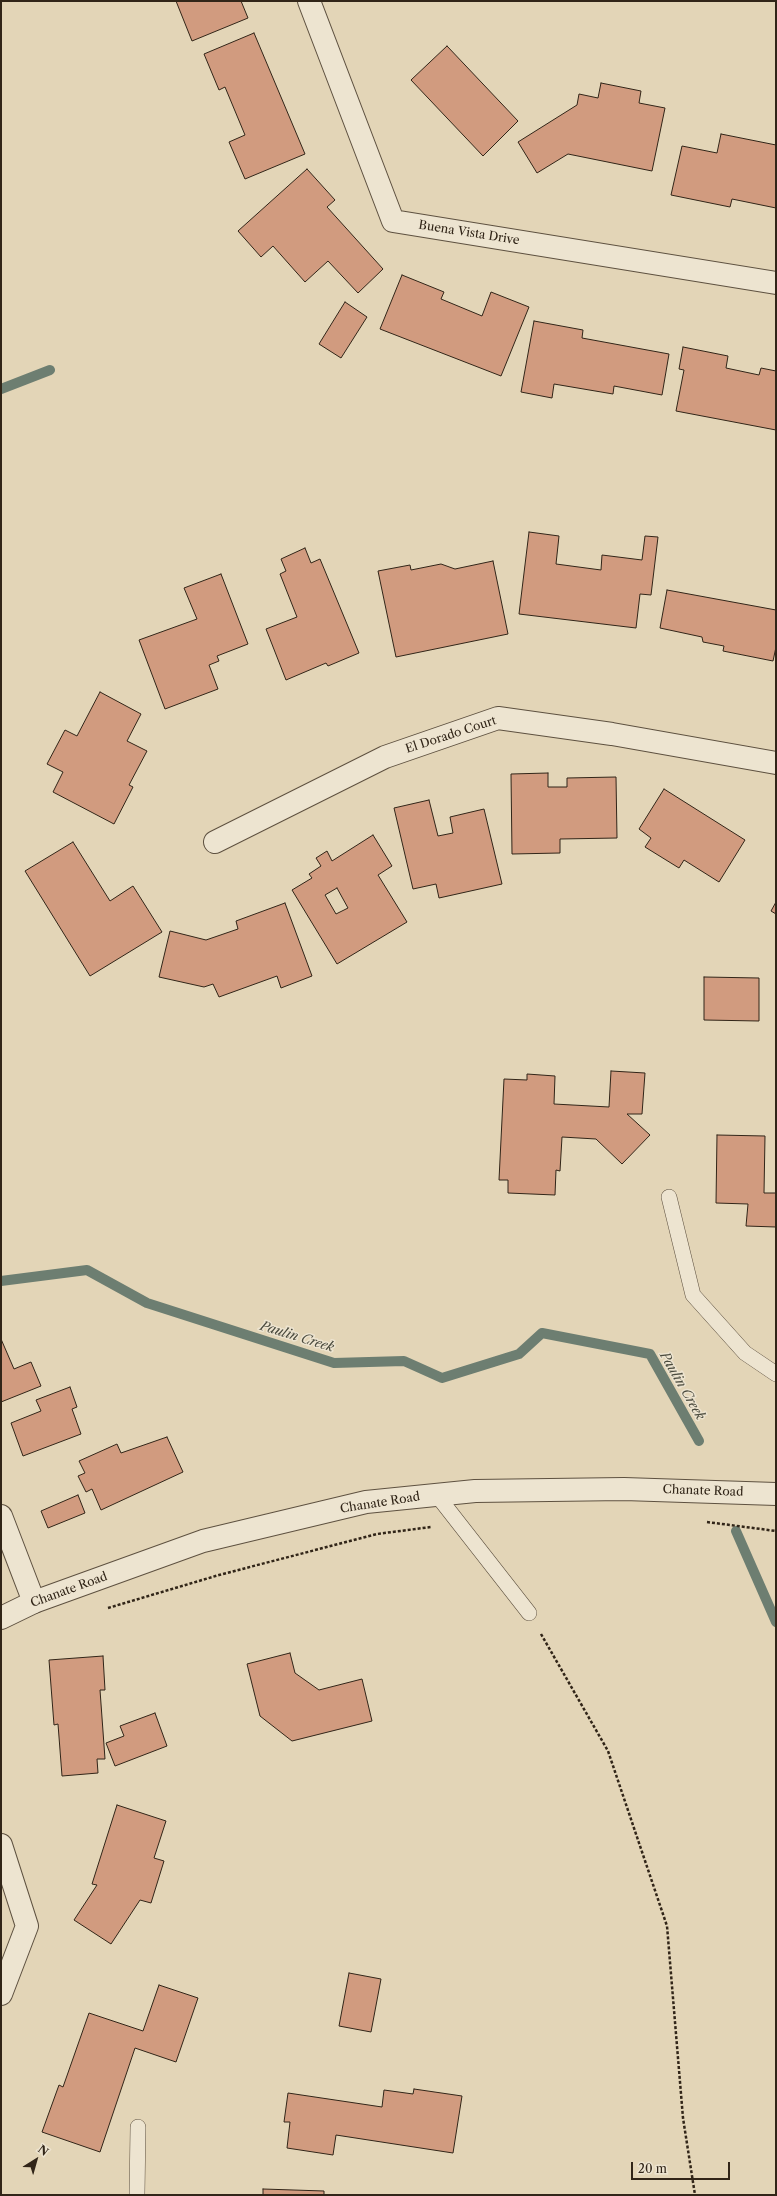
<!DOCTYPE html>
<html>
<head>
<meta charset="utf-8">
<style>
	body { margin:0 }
	#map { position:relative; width:777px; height:2196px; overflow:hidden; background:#e3d5b7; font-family:"Libre Caslon Text",serif }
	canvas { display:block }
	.frame { position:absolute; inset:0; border:2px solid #312518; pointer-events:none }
	.north { position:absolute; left:16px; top:2140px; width:40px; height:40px; -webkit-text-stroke:3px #ede4d0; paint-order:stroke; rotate:37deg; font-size:11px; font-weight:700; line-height:16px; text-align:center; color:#312518 }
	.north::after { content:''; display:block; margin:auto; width:14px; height:18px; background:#312518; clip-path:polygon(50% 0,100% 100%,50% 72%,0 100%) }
	.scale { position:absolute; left:631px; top:2162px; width:99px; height:18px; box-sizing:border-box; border:2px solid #312518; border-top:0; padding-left:5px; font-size:12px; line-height:14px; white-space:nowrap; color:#312518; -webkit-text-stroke:3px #ede4d0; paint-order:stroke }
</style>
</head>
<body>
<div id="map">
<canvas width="777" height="2196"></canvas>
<div class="frame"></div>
<div class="north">N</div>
<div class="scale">20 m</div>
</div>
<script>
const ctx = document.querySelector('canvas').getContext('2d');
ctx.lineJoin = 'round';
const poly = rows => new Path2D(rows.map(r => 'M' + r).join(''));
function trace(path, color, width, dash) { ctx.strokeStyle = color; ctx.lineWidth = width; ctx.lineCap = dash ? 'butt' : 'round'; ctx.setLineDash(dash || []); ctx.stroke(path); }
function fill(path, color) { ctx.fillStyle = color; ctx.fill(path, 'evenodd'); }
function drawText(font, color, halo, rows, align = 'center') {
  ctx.font = font + ' "Libre Caslon Text",serif'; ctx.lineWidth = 3; ctx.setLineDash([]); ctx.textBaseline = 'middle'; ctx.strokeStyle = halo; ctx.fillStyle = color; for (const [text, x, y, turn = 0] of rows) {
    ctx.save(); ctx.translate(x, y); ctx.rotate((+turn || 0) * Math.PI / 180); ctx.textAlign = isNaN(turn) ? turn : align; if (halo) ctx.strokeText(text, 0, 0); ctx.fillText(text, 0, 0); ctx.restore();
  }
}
trace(poly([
	[1,389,50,370],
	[1,1281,87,1270,147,1303,334,1363,404,1361,442,1378,519,1354,542,1333,650,1354,699,1441],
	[736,1531,776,1622]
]), '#6d7e71', 10);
const building = poly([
	[176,1,241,1,248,18,192,41,176,1],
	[254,33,305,154,245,179,229,142,245,135,225,87,219,90,204,54,254,33],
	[447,46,518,121,483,156,411,80,447,46],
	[601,83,641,91,639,103,665,108,652,171,568,154,537,173,518,142,577,105,579,94,598,98,601,83],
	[721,134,776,145,776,208,732,199,730,207,671,195,682,146,717,153,721,134],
	[307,169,335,200,327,207,383,269,358,293,328,261,305,282,273,246,261,257,238,231,307,169],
	[402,275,444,292,441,299,482,316,491,292,529,307,501,376,380,329,402,275],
	[345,302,367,317,341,358,319,344,345,302],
	[534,321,583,330,582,338,669,354,662,395,614,386,613,394,554,384,552,398,521,392,534,321],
	[683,347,728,356,726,368,759,375,761,368,776,371,776,430,676,411,684,370,679,369,683,347],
	[529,532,559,536,556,564,601,570,602,555,642,560,645,536,658,537,651,595,640,594,636,628,519,614,529,532],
	[305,548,311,563,320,559,359,653,328,666,326,663,286,680,266,629,297,617,280,574,286,571,281,559,305,548],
	[493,561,508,634,396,657,378,571,410,565,411,570,441,564,455,569,493,561],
	[221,574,248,644,217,656,219,661,209,665,218,689,165,709,139,640,197,619,184,588,221,574],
	[667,590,776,610,776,647,773,661,723,651,724,646,703,642,702,637,660,628,667,590],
	[100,692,141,714,127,741,147,751,129,785,133,787,114,824,53,792,63,772,47,764,65,730,77,736,100,692],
	[548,773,548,787,567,787,567,778,616,777,617,838,560,839,560,853,512,854,511,774,548,773],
	[664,789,745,840,719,882,684,860,679,868,645,847,651,838,639,829,664,789],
	[429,800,438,836,453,833,450,817,484,809,502,884,439,898,436,884,413,889,394,808,429,800],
	[373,835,392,866,378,875,407,922,337,964,292,890,312,878,309,874,321,866,316,858,327,851,332,861,373,835],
	[337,888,348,908,336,914,325,895,337,888],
	[73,842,110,901,133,886,162,932,90,976,25,871,73,842],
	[776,902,776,914,771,911,776,902],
	[285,903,312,976,281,988,277,976,219,997,213,984,204,987,159,977,170,931,206,940,238,929,236,921,285,903],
	[704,977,759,978,759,1021,704,1020,704,977],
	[611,1071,645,1073,642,1114,627,1114,650,1135,622,1164,596,1139,562,1137,560,1171,556,1170,555,1195,508,1193,508,1180,499,1180,504,1079,527,1080,527,1074,555,1076,554,1104,609,1107,611,1071],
	[717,1135,765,1136,764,1193,776,1193,776,1227,746,1226,748,1204,716,1203,717,1135],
	[1,1339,14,1369,31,1362,41,1386,1,1402,1,1339],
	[70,1387,77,1407,72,1409,81,1434,23,1456,11,1423,41,1411,36,1400,70,1387],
	[167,1437,183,1472,101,1510,92,1489,86,1492,78,1476,85,1473,79,1461,117,1444,121,1453,167,1437],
	[78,1495,85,1513,48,1528,41,1511,78,1495],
	[290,1653,295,1673,319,1690,362,1679,372,1721,292,1741,260,1716,247,1664,290,1653],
	[103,1656,105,1690,100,1690,105,1759,97,1759,98,1773,62,1776,58,1724,54,1725,49,1660,103,1656],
	[155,1713,167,1746,115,1766,106,1743,124,1736,120,1726,155,1713],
	[117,1805,166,1821,154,1858,164,1861,151,1903,140,1900,111,1944,74,1920,97,1885,92,1884,117,1805],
	[349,1973,381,1979,371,2032,339,2026,349,1973],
	[159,1985,198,1998,176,2062,135,2048,100,2152,42,2132,59,2085,63,2087,89,2013,143,2031,159,1985],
	[414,2089,462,2096,453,2153,336,2135,333,2155,287,2148,290,2122,284,2122,288,2093,382,2107,384,2090,413,2094,414,2089],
	[263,2189,324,2191,324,2195,263,2195,263,2189]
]);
fill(building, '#d19b7f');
trace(building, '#312518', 1);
const service = poly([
	[669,1197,693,1295,745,1353,776,1374],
	[436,1494,529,1613],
	[137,2195,138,2127]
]);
const minor = poly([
	[309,1,393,221,776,283],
	[215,842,385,757,498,718,612,734,776,763],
	[1,1516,34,1602],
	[1,1845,27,1926,1,1994]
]);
const tertiary = poly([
	[1,1618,34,1602,203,1541,366,1502,475,1491,624,1489,776,1494]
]);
trace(service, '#5e5140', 16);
trace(minor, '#5e5140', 24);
trace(tertiary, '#5e5140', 24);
trace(poly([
	[707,1522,776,1531],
	[108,1608,219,1575,377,1534,431,1527],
	[541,1634,608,1751,667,1926,683,2118,695,2195]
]), '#312518', 2.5, [3, 2]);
trace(service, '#ede4d0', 15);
trace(minor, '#ede4d0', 22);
trace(tertiary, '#ede4d0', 22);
drawText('12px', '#312518', '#ede4d0', [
	["Buena Vista Drive",469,233,9],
	["El Dorado Court",451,735,-18],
	["Chanate Road",703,1491,2],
	["Chanate Road",380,1503,-9],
	["Chanate Road",69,1590,-20]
]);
drawText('italic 13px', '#4a4a3d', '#ede4d0', [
	["Paulin Creek",297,1337,17],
	["Paulin Creek",682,1386,60]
]);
</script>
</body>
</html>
